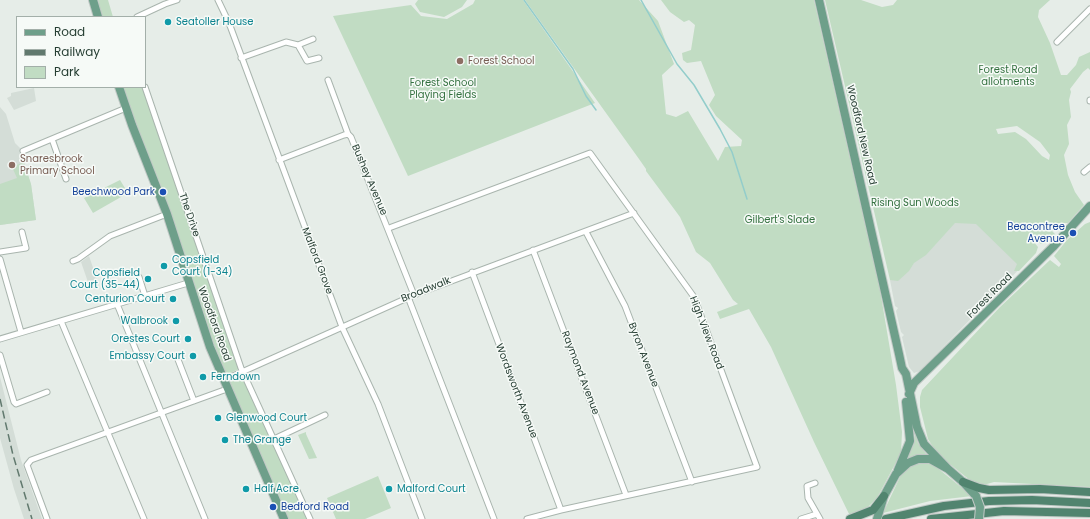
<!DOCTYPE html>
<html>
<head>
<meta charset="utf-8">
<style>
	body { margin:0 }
	#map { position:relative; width:1090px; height:519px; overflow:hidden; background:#e6ede8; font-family:Poppins,sans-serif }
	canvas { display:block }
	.legend { position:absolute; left:16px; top:16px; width:130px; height:72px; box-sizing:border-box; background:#f6faf7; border:1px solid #a3afa9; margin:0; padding:5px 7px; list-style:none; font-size:12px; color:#263e33 }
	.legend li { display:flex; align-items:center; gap:8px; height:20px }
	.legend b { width:20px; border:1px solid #a3afa9 }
</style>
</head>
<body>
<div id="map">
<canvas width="1090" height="519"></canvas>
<ul class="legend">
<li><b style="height:5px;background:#6e9f8a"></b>Road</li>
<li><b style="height:5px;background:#61796e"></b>Railway</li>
<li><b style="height:11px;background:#c1dcc3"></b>Park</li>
</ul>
</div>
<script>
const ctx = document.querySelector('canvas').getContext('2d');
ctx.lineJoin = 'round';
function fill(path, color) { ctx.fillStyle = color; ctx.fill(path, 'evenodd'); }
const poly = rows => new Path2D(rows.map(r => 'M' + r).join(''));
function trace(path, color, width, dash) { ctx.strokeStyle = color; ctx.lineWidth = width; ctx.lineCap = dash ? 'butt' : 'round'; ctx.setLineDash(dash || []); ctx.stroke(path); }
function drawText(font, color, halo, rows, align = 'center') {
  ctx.font = font + ' Poppins,sans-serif'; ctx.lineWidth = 3; ctx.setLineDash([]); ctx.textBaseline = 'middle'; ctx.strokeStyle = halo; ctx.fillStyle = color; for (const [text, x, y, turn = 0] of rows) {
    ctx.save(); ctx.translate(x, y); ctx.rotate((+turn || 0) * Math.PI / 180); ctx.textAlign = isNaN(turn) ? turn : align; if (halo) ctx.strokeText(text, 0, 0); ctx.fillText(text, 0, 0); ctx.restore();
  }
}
fill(poly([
	[34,88,36,101,14,110,7,98,11,96,11,93],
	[0,107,6,114,15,143,23,151,21,158,31,184,36,220,0,225],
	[970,198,1031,257,920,371,914,373,909,367,902,337,904,335,901,332,896,311,898,308,895,306,890,280],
	[89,256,98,282,89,285,81,262],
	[0,377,21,460,42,519,24,519,14,489,0,438]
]), '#d4ddd7');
fill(poly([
	[98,0,108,0,113,17,101,17],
	[418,0,467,0,462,7,444,17,420,12,415,4],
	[475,0,523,0,595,103,408,176,333,16,411,5,421,16,447,19,473,4],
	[525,0,639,0,658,21,674,64,662,75,666,114,676,117,688,111,718,161,725,147,741,146,742,140,716,116,709,105,715,95,701,61,687,63,683,60,682,53,691,50,695,25,689,20,684,22,670,12,661,0,814,0,880,290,896,385,902,432,901,453,877,498,867,508,850,516,814,442,771,347,749,309,720,319,717,312,738,304,733,300,710,263,696,252,680,217,646,171,646,169,639,159],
	[825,0,861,0,882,7,893,5,897,0,1050,0,1039,10,1038,17,1050,43,1061,75,1067,75,1076,65,1079,57,1090,52,1090,70,1088,68,1083,72,1070,89,1071,92,1069,100,1071,117,1067,125,1069,144,1064,155,1068,175,1075,192,1084,205,1068,223,1054,223,1049,228,1055,234,1053,240,1041,244,1036,239,1033,241,1038,247,1036,253,1019,271,1014,271,1017,264,976,224,955,223,926,255,914,263,909,271,898,281,890,280],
	[1017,126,1040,142,1050,155,1049,160,1042,156,1026,139,1015,132,998,134,996,129],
	[122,87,142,87,239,369,226,375,213,346,163,194,164,193,135,124],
	[24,162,31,184,36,220,0,225,0,184,17,178,12,167],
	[120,180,128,193,93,213,84,198],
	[1090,222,1090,487,994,482,980,486,971,481,931,449,933,447,928,439,920,407,920,397,922,390,1000,307,1050,260,1059,267,1061,264,1054,256,1067,240,1085,224],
	[240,376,242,377,307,519,288,519,229,382],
	[306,432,306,434,317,458,309,459,298,435],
	[915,432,918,443,927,455,908,459,907,458,914,444],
	[917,462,929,462,935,466,972,496,930,501,883,513,900,477,907,468],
	[378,476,391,508,365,519,336,519,327,498]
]), '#c1dcc3');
trace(poly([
	[524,0,573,69,586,96,596,110],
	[641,0,677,64,694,85,720,129,732,152,747,199]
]), '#93cdcb', 1.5);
const minor = poly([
	[218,0,229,23,342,327,378,404,422,519],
	[137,17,165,4,177,0],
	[1057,42,1090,9],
	[298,45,313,39],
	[241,58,286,42,298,45,307,61,319,58],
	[328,80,348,134],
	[145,87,241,368,310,519],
	[1090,100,1090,101],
	[52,139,66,179],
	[23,151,126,108],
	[279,160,344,135,348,134,351,137,414,295],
	[1084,172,1090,167],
	[389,228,590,153,694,297,757,467,561,510,527,519],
	[586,232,625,306,692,482],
	[533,250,626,495],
	[0,252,26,248,22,232],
	[0,259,21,332],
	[73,261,78,259,110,236,167,214],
	[472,272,561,510],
	[139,277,145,296],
	[408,297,494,519],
	[117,304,205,519],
	[61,321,144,519],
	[0,339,188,283],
	[0,355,14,402,16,404,47,392],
	[177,357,194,401],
	[224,380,414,295,634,213],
	[274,439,325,415],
	[815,483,807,486,808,498,820,519],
	[47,519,27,465,31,460,227,389],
	[801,519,817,514]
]);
const primary = poly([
	[93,0,98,17],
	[819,0,899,354,902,368,906,374,917,427,924,444,948,469],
	[119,87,132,125,167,214,210,347,284,519],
	[909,394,914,383,1053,247,1090,206],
	[898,470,910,441,906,402],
	[877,519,884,496,896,474,908,463,918,459,930,459,948,469,963,482,976,496]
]);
const trunk = poly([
	[963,482,979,488,989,490,1040,489,1090,492],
	[850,519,873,510,884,496],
	[886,519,944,506,989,501,1032,500,1090,503],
	[931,519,1004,511,1090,513]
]);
trace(minor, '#a9b5ae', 7);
trace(primary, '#c2c9c6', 10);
trace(trunk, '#c2c9c6', 10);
trace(minor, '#fff', 5);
trace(primary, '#6e9f8a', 8);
trace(trunk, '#51846f', 8);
trace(poly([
	[0,399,13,455,32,519]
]), '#61796e', 1.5, [8, 4]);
const primaryBridge = poly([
	[976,496,980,507,979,519]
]);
trace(primaryBridge, '#c2c9c6', 10, []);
trace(primaryBridge, '#6e9f8a', 8);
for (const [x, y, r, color] of [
	[168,22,4,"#0f9aa8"],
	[460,61,4,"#8d6e63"],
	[12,165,4,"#8d6e63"],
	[163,192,4,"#1a4fb4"],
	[1073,233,4,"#1a4fb4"],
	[164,266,4,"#0f9aa8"],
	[148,279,4,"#0f9aa8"],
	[173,299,4,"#0f9aa8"],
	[176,321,4,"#0f9aa8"],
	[188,339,4,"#0f9aa8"],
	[193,356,4,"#0f9aa8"],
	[203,377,4,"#0f9aa8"],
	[218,418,4,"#0f9aa8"],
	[225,440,4,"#0f9aa8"],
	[246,489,4,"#0f9aa8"],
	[389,489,4,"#0f9aa8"],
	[273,507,4,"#1a4fb4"]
]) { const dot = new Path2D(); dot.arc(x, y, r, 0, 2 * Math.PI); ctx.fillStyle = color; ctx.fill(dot); trace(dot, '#f6faf7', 1.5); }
drawText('10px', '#0d838f', '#f6faf7', [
	["Seatoller House",176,22],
	["Copsfield",172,260],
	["Court (1-34)",172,272],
	["Copsfield",140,273,"right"],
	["Court (35-44)",140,285,"right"],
	["Centurion Court",165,299,"right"],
	["Walbrook",168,321,"right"],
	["Orestes Court",180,339,"right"],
	["Embassy Court",185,356,"right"],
	["Ferndown",211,377],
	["Glenwood Court",226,418],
	["The Grange",233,440],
	["Half Acre",254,489],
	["Malford Court",397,489]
], 'left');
drawText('10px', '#785e54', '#f6faf7', [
	["Forest School",468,61],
	["Snaresbrook",20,159],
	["Primary School",20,171]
], 'left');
drawText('10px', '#347140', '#f6faf7', [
	["Forest Road",1008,70],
	["allotments",1008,82],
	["Forest School",443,83],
	["Playing Fields",443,95],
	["Rising Sun Woods",915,203],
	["Gilbert's Slade",780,220]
]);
drawText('10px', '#263e33', '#f6faf7', [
	["Woodford New Road",861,135,77],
	["Bushey Avenue",369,180,67],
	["The Drive",189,215,71],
	["Malford Grove",317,261,69],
	["Broadwalk",426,290,-22],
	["Forest Road",990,296,-45],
	["Woodford Road",214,324,70],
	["High View Road",706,333,69],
	["Byron Avenue",643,355,69],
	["Raymond Avenue",580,373,69],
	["Wordsworth Avenue",516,391,69]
]);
drawText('10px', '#164399', '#f6faf7', [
	["Beechwood Park",155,192],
	["Beacontree",1065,227],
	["Avenue",1065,239],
	["Bedford Road",281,507,"left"]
], 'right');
</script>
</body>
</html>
